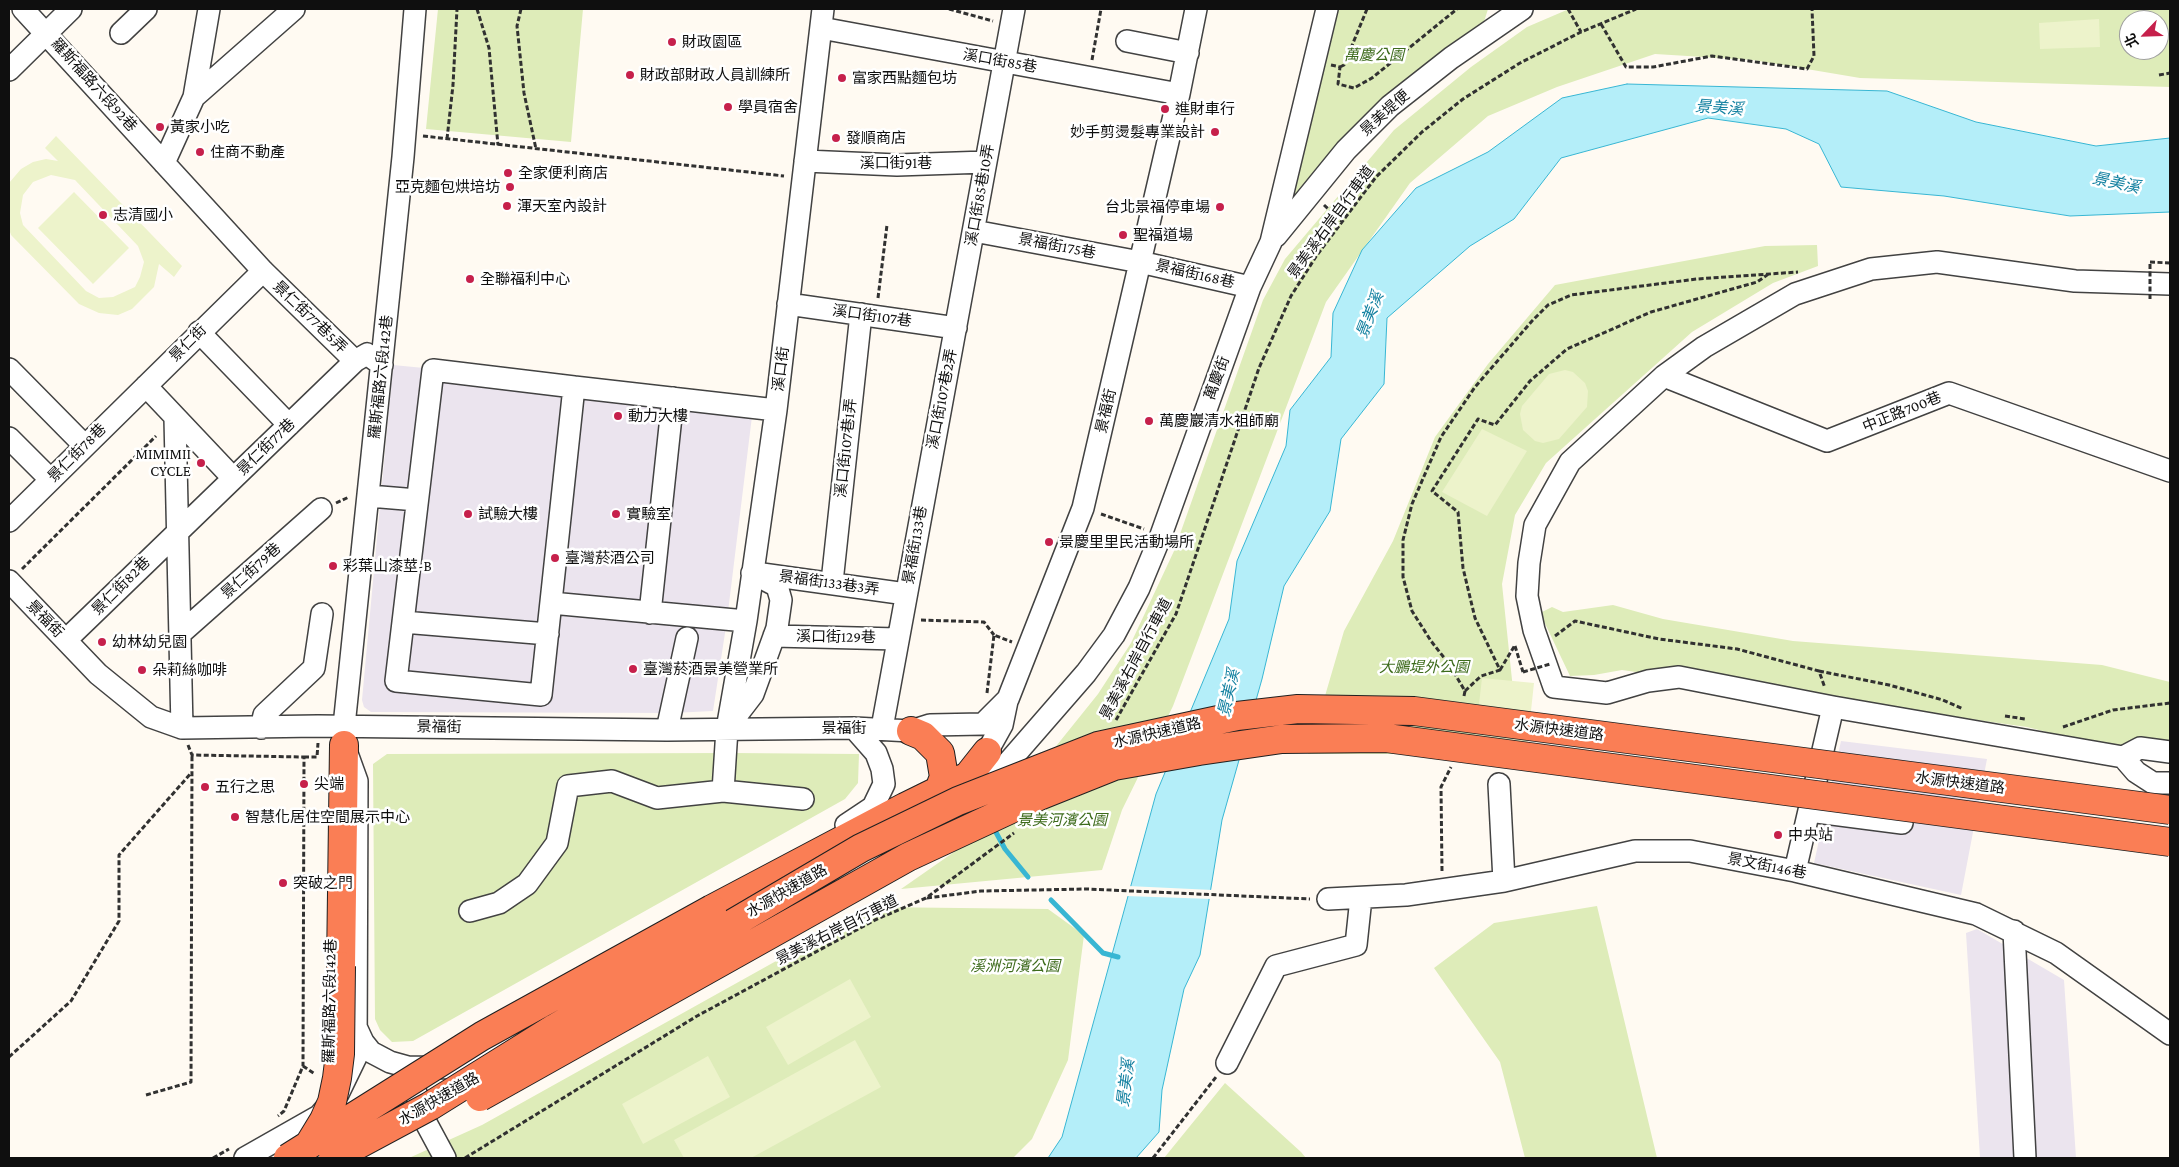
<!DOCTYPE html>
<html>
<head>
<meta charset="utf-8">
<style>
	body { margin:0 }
	#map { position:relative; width:2179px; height:1167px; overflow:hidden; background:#fffaf2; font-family:"Crimson Pro","Noto Sans TC",serif }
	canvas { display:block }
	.frame { position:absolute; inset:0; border:10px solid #0f0f0f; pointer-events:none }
	.north { position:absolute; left:2119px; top:10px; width:50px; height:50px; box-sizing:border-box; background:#fff; border:1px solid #9f9f9f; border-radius:50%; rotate:246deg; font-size:14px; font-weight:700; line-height:20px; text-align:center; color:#0f0f0f }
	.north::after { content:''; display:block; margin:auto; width:18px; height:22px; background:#c6204b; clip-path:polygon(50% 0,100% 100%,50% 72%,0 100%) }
</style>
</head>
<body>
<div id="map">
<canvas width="2179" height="1167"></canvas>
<div class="frame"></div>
<div class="north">北</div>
</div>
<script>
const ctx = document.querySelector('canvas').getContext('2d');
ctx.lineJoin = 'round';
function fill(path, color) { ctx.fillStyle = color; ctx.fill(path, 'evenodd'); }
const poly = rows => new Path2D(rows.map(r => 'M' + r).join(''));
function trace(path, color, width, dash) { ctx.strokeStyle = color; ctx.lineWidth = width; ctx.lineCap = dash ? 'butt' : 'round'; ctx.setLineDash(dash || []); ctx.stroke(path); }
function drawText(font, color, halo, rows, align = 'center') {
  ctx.font = font + ' "Crimson Pro","Noto Sans TC",serif'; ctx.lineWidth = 5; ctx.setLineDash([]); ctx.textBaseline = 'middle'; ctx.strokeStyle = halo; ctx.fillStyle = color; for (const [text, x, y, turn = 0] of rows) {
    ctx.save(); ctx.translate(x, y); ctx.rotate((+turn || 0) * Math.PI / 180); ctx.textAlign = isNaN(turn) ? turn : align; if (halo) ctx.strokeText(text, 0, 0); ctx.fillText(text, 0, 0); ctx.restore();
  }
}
fill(poly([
	[393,365,754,400,727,620,713,711,672,713,371,712,364,707,362,700],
	[1841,741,1987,759,1961,895,1814,863],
	[1977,929,2064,980,2076,1158,1980,1158,1966,933]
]), '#ebe4ee');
fill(poly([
	[438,9,583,9,571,142,426,129],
	[1337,9,1488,9,1483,25,1331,153,1294,196],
	[1569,9,2170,9,2170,87,1860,78,1753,60,1655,54,1557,87,1488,116,1410,183,1326,302,1173,706,1122,810,1102,870,901,889,977,836,1057,745,1098,694,1131,643,1174,551,1263,300,1285,259,1394,130,1471,67,1527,27],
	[2129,20,2159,20,2159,50,2129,50],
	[1817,245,1818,266,1773,283,1692,332,1546,463,1515,515,1502,584,1521,766,1421,754,1308,754,1344,631,1393,541,1435,437,1488,364,1555,285,1765,246],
	[1613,605,1663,619,1793,641,2102,665,2170,682,2170,763,2027,727,1622,670,1594,675,1570,676,1540,613,1552,607,1563,612],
	[732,753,859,754,858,783,845,799,413,1041,392,1042,380,1030,375,1019,373,764,387,754],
	[1597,906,1657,1158,1525,1158,1500,1062,1434,968,1494,923],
	[873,907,1048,909,1084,935,1068,1060,1032,1139,1013,1158,409,1158,482,1125],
	[1225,1083,1301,1152,1306,1158,1164,1158]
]), '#deecb9');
fill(poly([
	[2099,19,2100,47,2040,49,2039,23],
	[56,136,182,266,174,277,159,264,154,287,132,309,118,315,99,313,79,304,11,235,9,229,9,183,21,169,33,162,46,159,58,161,45,148],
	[51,175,75,180,138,246,144,262,140,277,135,287,113,297,99,298,86,291,23,225,20,213,23,195,33,182],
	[74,192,129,248,93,284,38,228],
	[1565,370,1573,372,1585,383,1588,391,1587,407,1559,439,1543,443,1535,441,1523,430,1520,414,1522,406,1549,374],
	[1482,429,1527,451,1487,516,1442,492],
	[1482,678,1534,683,1526,757,1474,748],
	[850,979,871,1017,788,1065,766,1027],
	[855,1040,881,1087,751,1158,684,1158,674,1140],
	[708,1056,730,1097,643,1144,622,1104]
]), '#edf3cb');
const water = poly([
	[1627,84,1887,91,1976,122,2096,146,2170,138,2170,212,2070,216,1944,196,1841,187,1819,144,1786,129,1708,118,1561,158,1514,219,1470,246,1387,318,1384,384,1341,439,1330,511,1284,586,1262,679,1222,820,1200,955,1184,989,1162,1090,1159,1132,1136,1158,1048,1158,1062,1137,1156,794,1229,619,1237,561,1286,446,1290,410,1331,357,1333,313,1362,250,1416,188,1488,152,1562,98,1627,84]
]);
fill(water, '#b4eef9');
trace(water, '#38b6d3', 1);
fill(poly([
	[1128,886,1213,890,1212,899,1126,896]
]), '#fffaf2');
trace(poly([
	[992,825,1005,849,1028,877],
	[1051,900,1103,953,1118,957]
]), '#38b6d3', 5);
const minor = poly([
	[23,9,263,271,355,361,367,354,382,365],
	[821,28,1179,94],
	[121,33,146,9],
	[1127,41,1188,53],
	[9,70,71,9],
	[194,97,294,9],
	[805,161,897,165,986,162],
	[164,163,194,97,209,9],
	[974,231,1140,262,1250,287],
	[1276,236,1346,150,1390,106,1451,58,1522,9],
	[2170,284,2075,281,1937,262,1871,269,1795,294,1704,347,1664,376,1570,462,1535,525,1529,563,1527,596,1534,630,1554,687,1607,693,1648,681,1679,677,1833,707,2123,757,2140,748,2170,752],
	[788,304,956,328],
	[199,332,289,425],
	[9,369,84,445],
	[433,370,574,387,541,695,396,681,433,370],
	[1664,376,1827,441,1949,393,2170,471],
	[146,386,233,478],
	[574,387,776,410],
	[175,418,182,728],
	[9,438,50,479],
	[369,496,417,500],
	[9,521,263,271],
	[762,574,906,594],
	[9,581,98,674,151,717,182,728,318,726,667,730,854,728,911,731,930,725,983,724,1008,699,1083,508,1179,94,1196,9],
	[832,582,861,314],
	[551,603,746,621],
	[650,613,673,398],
	[403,622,548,634],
	[181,633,321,509],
	[774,636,898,639],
	[66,640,355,361],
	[730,724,753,694,777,628,781,600,777,586,752,573],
	[261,728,264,715,314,668,322,614],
	[882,728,1014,9],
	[667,730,687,638],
	[2123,757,2136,772,2153,783,2170,783],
	[984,766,987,752,1002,725,1007,701],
	[1499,784,1504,881],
	[723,791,803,799],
	[1809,811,1902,823],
	[846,825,873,807,884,784,882,769,876,753,854,728],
	[930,835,946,826,972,804,1086,673,1114,635,1139,588,1161,535,1250,287,1271,242,1327,9],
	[1795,871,1833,707],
	[1328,899,1406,895,1504,881,1635,851,1690,851,1795,871,1976,914,2056,953,2170,1034],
	[470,911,499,903,527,884,557,843,568,786,612,781,657,798,723,791,727,729,746,621,776,410,823,9],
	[2014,931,2025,1158],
	[357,1029,363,1042,371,1052,390,1062,408,1067,457,1068,467,1065,511,1041],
	[1227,1063,1276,966,1356,945,1361,898],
	[408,1067,424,1119,445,1158],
	[245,1158,319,1116,338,1094,356,1057,357,781,344,745,344,726,403,157,415,9]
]);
const highway = poly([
	[911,731,923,736,940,753,944,777,939,790],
	[712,909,905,807,968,776,987,752],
	[341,966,344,745]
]);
trace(minor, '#424242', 24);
trace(highway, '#202020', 30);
trace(poly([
	[477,9,489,48,498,145],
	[521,9,517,26,524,93,536,149],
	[949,9,993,21],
	[1568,9,1581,32],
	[1601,24,1626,67,1653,67,1712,56,1807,69,1814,56,1812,9],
	[1092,60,1101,9],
	[1331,65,1340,67,1338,84,1354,88,1372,78,1457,9],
	[1340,67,1344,65,1367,9],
	[2159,75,2170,73],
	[423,136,784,176],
	[447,139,453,85,457,9],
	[1324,205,1342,222],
	[2150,262,2170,263],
	[878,298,887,225],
	[336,503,349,497],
	[1101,514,1144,529],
	[22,569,156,436],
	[921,620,984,622,994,635],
	[1555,636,1575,621,1659,639,1737,649,1819,671,1825,688],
	[1515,646,1523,672],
	[1500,670,1515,645],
	[1819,671,1889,685,1943,700,1963,709],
	[1465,691,1481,676,1500,670,1475,618,1463,568,1458,512,1432,491,1478,419,1495,425,1530,381,1567,349,1651,312,1757,282,1770,273],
	[987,693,994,635,1012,642],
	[1464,696,1465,691,1449,664,1431,641,1412,611,1403,577,1403,540,1412,504,1441,437,1475,387,1532,321,1548,305,1571,295,1697,279,1798,272],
	[2005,716,2025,719],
	[1116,720,1176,614,1259,368,1291,296,1317,255,1376,177,1422,132,1463,99,1520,63,1581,32,1636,9],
	[2063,727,2113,710,2170,703],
	[188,745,192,755,304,757,303,1066,284,1111,278,1116],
	[304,757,317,757,318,743],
	[1442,871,1441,787,1451,767],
	[927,898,981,891,1087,889,1310,899],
	[9,1057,71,1001,119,921,119,855,192,772],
	[303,1066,315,1074],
	[146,1095,191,1082,192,755],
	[213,1158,229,1149],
	[465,1158,697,1016,875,920,926,898,1014,833],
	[1153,1158,1216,1077]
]), '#313131', 3, [5, 2.5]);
trace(minor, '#fff', 21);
trace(highway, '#fa7e55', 28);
const highwayBridge = poly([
	[480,1097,908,857,1039,796,1114,766,1199,751,1282,739,1386,738,2170,842],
	[310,1143,324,1120,332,1102,337,1078,340,1054,341,966],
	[288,1158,482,1036,712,909],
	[333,1158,430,1106,555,1028,861,848,958,801,1098,746,1237,716,1298,709,1414,711,2170,810]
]);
trace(highwayBridge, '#202020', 30, []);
trace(poly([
	[2150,299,2150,262],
	[1523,672,1550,664]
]), '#313131', 3, [5, 2.5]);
trace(highwayBridge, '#fa7e55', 28);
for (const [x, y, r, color] of [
	[672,42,5,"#c6204b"],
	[630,75,5,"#c6204b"],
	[842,78,5,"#c6204b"],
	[728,107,5,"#c6204b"],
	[1165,109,5,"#c6204b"],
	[160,127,5,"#c6204b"],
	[1215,132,5,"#c6204b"],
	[836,138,5,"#c6204b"],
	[200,152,5,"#c6204b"],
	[508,173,5,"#c6204b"],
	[510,187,5,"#c6204b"],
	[507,206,5,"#c6204b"],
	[1220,207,5,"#c6204b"],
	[103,215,5,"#c6204b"],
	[1123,235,5,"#c6204b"],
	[470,279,5,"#c6204b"],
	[618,416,5,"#c6204b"],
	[1149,421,5,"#c6204b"],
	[201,463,5,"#c6204b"],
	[468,514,5,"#c6204b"],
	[616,514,5,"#c6204b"],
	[1049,542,5,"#c6204b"],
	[555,558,5,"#c6204b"],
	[333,566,5,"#c6204b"],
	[102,642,5,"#c6204b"],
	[633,669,5,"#c6204b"],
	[142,670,5,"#c6204b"],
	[304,784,5,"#c6204b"],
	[205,787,5,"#c6204b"],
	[235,817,5,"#c6204b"],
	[1778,835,5,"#c6204b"],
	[283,883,5,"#c6204b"]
]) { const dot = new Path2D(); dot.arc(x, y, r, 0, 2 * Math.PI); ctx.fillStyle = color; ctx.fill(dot); trace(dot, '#fff', 2); }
drawText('15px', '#0f0f0f', '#fff', [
	["財政園區",682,42],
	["財政部財政人員訓練所",640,75],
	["富家西點麵包坊",852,78],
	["學員宿舍",738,107],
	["進財車行",1175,109],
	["黃家小吃",170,127],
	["妙手剪燙髮專業設計",1205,132,"right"],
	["發順商店",846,138],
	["住商不動產",210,152],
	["全家便利商店",518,173],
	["亞克麵包烘培坊",500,187,"right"],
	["渾天室內設計",517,206],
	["台北景福停車場",1210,207,"right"],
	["志清國小",113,215],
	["聖福道場",1133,235],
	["全聯福利中心",480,279],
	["動力大樓",628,416],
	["萬慶巖清水祖師廟",1159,421],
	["MIMIMII",191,454,"right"],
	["CYCLE",191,471,"right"],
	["試驗大樓",478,514],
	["實驗室",626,514],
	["景慶里里民活動場所",1059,542],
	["臺灣菸酒公司",565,558],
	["彩葉山漆莖-B",343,566],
	["幼林幼兒園",112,642],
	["臺灣菸酒景美營業所",643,669],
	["朵莉絲咖啡",152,670],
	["尖端",314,784],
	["五行之思",215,787],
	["智慧化居住空間展示中心",245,817],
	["中央站",1788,835],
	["突破之門",293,883]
], 'left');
drawText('italic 15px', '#3d6b1c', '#fff', [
	["萬慶公園",1374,55],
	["大鵬堤外公園",1424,667],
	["景美河濱公園",1062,820],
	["溪洲河濱公園",1015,966]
]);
drawText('15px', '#0f0f0f', '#fff', [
	["溪口街85巷",1000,61,10],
	["羅斯福路六段92巷",94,85,48],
	["景美堤便",1385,113,-42],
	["溪口街91巷",896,163],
	["溪口街85巷10弄",980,195,-80],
	["景美溪右岸自行車道",1331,222,-54],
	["景福街175巷",1057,246,11],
	["景福街168巷",1195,274,13],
	["溪口街107巷",872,316,8],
	["景仁街77巷5弄",310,317,44],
	["景仁街",188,343,-45],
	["溪口街",781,369,-83],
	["羅斯福路六段142巷",381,377,-84],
	["萬慶街",1217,378,-70],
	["溪口街107巷2弄",942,399,-79],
	["景福街",1106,411,-77],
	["中正路700巷",1902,412,-22],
	["景仁街77巷",266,447,-44],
	["溪口街107巷1弄",846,448,-84],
	["景仁街78巷",77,453,-45],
	["景福街133巷",915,545,-80],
	["景仁街79巷",251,571,-42],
	["景福街133巷3弄",829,583,8],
	["景仁街82巷",121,586,-45],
	["景福街",45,619,46],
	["溪口街129巷",836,637,1],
	["景美溪右岸自行車道",1136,659,-62],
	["景福街",439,727,1],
	["景福街",844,728],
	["水源快速道路",1559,730,7],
	["水源快速道路",1157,733,-13],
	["水源快速道路",1960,783,7],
	["景文街146巷",1767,866,11],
	["水源快速道路",787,891,-30],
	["景美溪右岸自行車道",837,930,-27],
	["羅斯福路六段142巷",330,1001,-89],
	["水源快速道路",439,1099,-30]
]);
drawText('italic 16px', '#1280a0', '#fff', [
	["景美溪",1719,108,4],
	["景美溪",2116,183,12],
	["景美溪",1370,315,-69],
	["景美溪",1229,693,-77],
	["景美溪",1126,1083,-83]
]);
</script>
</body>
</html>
